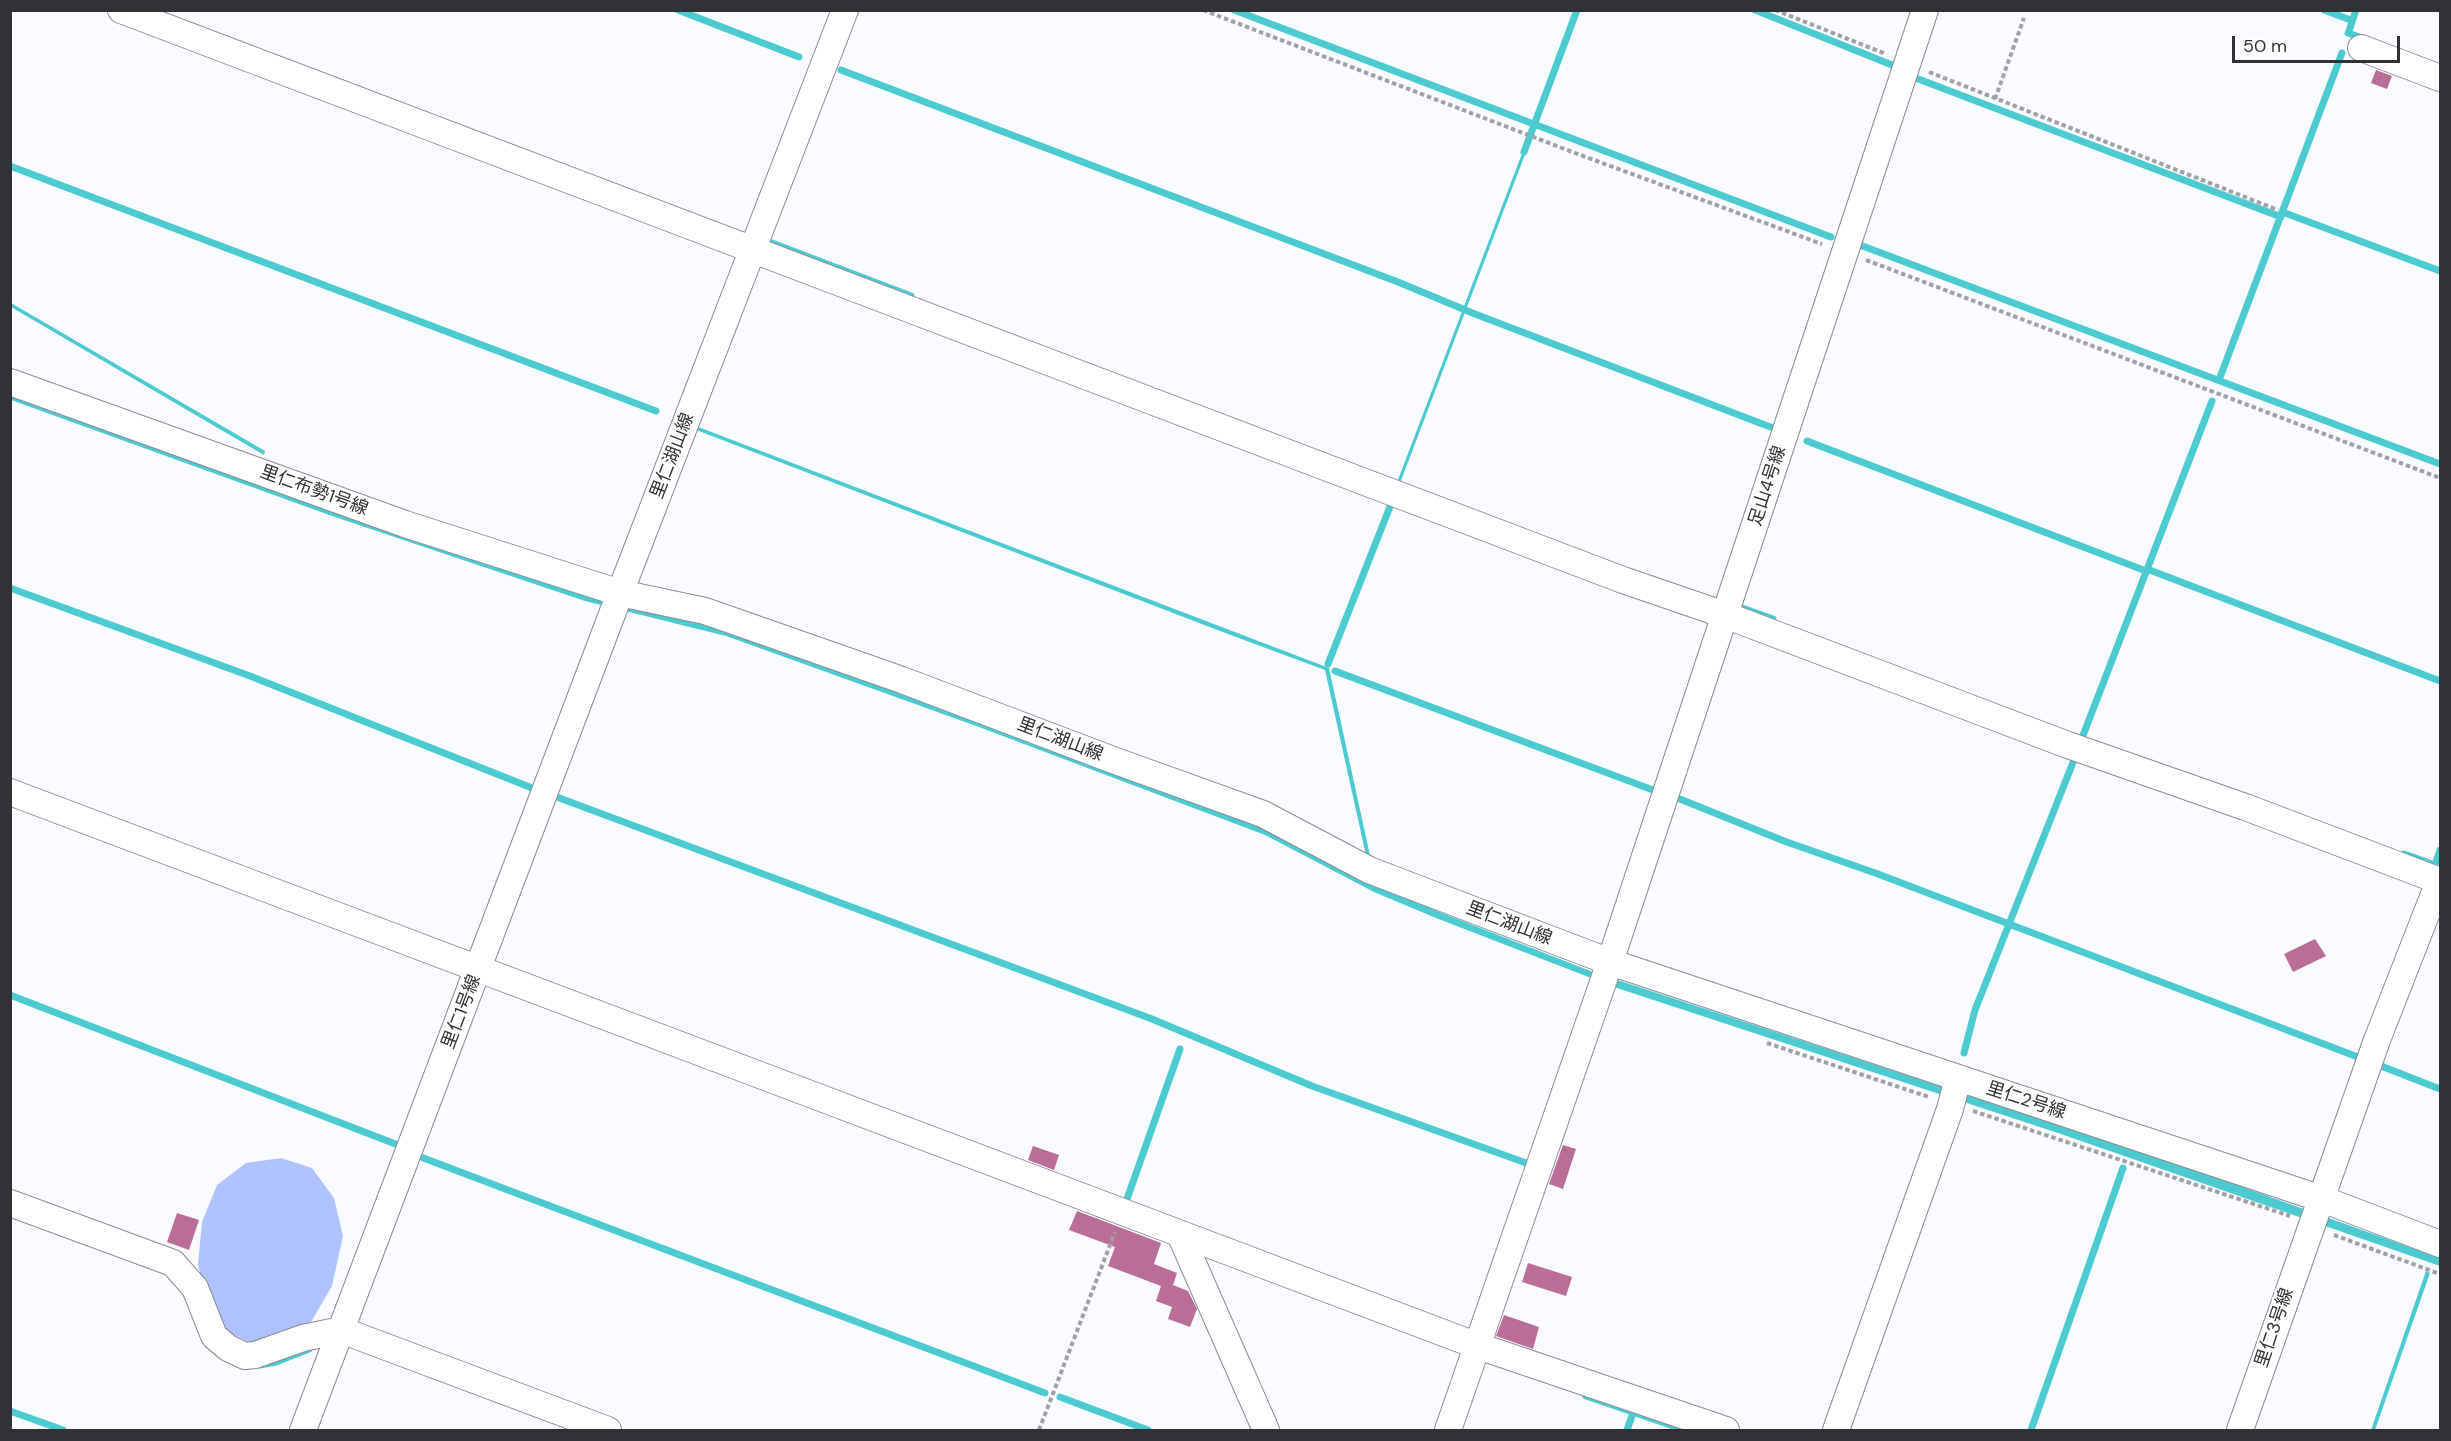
<!DOCTYPE html>
<html>
<head>
<meta charset="utf-8">
<style>
	body { margin:0 }
	#map { position:relative; width:2451px; height:1441px; overflow:hidden; background:#fafbfe; font-family:"DM Sans",sans-serif }
	canvas { display:block }
	.frame { position:absolute; inset:0; border:12px solid #2f3135; pointer-events:none }
	.scale { position:absolute; left:2232px; top:36px; width:168px; height:27px; box-sizing:border-box; border:3px solid #2f3135; border-top:0; padding-left:8px; font-size:18px; line-height:21px; white-space:nowrap; color:#2f3135; -webkit-text-stroke:4px #fff; paint-order:stroke }
</style>
</head>
<body>
<div id="map">
<canvas width="2451" height="1441"></canvas>
<div class="frame"></div>
<div class="scale">50 m</div>
</div>
<script>
const ctx = document.querySelector('canvas').getContext('2d');
ctx.lineJoin = 'round';
function fill(path, color) { ctx.fillStyle = color; ctx.fill(path, 'evenodd'); }
const poly = rows => new Path2D(rows.map(r => 'M' + r).join(''));
function trace(path, color, width, dash) { ctx.strokeStyle = color; ctx.lineWidth = width; ctx.lineCap = dash ? 'butt' : 'round'; ctx.setLineDash(dash || []); ctx.stroke(path); }
function drawText(font, color, halo, rows, align = 'center') {
  ctx.font = font + ' "DM Sans","Noto Sans JP",sans-serif'; ctx.lineWidth = 4.5; ctx.setLineDash([]); ctx.textBaseline = 'middle'; ctx.strokeStyle = halo; ctx.fillStyle = color; for (const [text, x, y, turn = 0] of rows) {
    ctx.save(); ctx.translate(x, y); ctx.rotate((+turn || 0) * Math.PI / 180); ctx.textAlign = isNaN(turn) ? turn : align; if (halo) ctx.strokeText(text, 0, 0); ctx.fillText(text, 0, 0); ctx.restore();
  }
}
fill(poly([
	[281,1158,312,1168,334,1198,343,1236,332,1286,311,1322,287,1337,253,1344,228,1332,204,1289,198,1265,202,1222,217,1185,246,1163]
]), '#aec2fe');
fill(poly([
	[1526,143,1529,144,1399,486,1396,485],
	[11,303,265,451,264,455,11,307],
	[10,393,679,616,735,632,1270,829,1375,884,1442,913,1593,972,2198,1171,2440,1258,2440,1266,2061,1134,1617,988,1436,918,1374,892,1265,835,979,727,726,636,585,601,332,516,11,400],
	[693,425,1329,668,1371,860,1367,860,1325,670,1220,631,691,428],
	[2426,1271,2430,1273,2375,1430,2371,1430]
]), '#4ccad2');
trace(poly([
	[678,10,799,57],
	[1234,10,1831,237],
	[1755,10,1892,65],
	[2324,10,2348,19],
	[2349,31,2356,10],
	[2348,33,2365,39],
	[841,70,1398,282,1475,314,1773,428],
	[1911,83,1913,77,2281,217],
	[1524,152,1577,10],
	[10,166,656,411],
	[2285,213,2440,271],
	[772,243,911,296],
	[1860,245,2440,464],
	[2219,380,2342,53],
	[1807,441,2146,571],
	[2147,569,2440,681],
	[10,588,250,676,537,790],
	[1742,608,1773,619],
	[1328,664,1393,499],
	[1335,671,1653,790],
	[2082,738,2212,401],
	[554,796,1152,1019,1312,1086,1529,1164],
	[1680,799,1784,841,1878,874,2363,1059],
	[2404,854,2435,865,2440,850],
	[10,995,398,1145],
	[1964,1053,1975,1010,2074,760],
	[2381,1066,2440,1089],
	[418,1156,1045,1393],
	[1127,1199,1180,1049],
	[260,1365,276,1362,309,1349],
	[1586,1396,1685,1430],
	[1060,1397,1148,1430],
	[10,1411,63,1430],
	[1627,1430,1633,1413],
	[2031,1430,2123,1168]
]), '#4ccad2', 7);
fill(poly([
	[2376,70,2392,76,2387,89,2371,83],
	[2315,939,2326,956,2293,972,2284,954],
	[1563,1145,1576,1149,1563,1189,1549,1184],
	[1033,1146,1059,1155,1054,1170,1028,1160],
	[1077,1211,1161,1243,1154,1264,1177,1273,1173,1285,1188,1291,1197,1309,1190,1327,1168,1319,1172,1307,1156,1301,1161,1286,1108,1266,1115,1247,1069,1230],
	[177,1213,199,1220,189,1250,167,1242],
	[1528,1263,1572,1277,1566,1296,1522,1282],
	[1504,1315,1539,1327,1533,1349,1496,1336]
]), '#b96d97');
const street = poly([
	[121,10,1623,580,1725,615,2068,745,2248,808,2440,881],
	[1925,10,1610,962,2322,1199,2440,1244],
	[2361,48,2440,78],
	[10,382,405,524,620,593,705,611,902,680,1113,760,1263,814,1369,870,1610,962,1448,1430],
	[10,792,1478,1346,1726,1430],
	[10,1203,173,1263,195,1288,214,1336,228,1348,245,1356,255,1355,303,1338,341,1330,608,1430],
	[1180,1234,1266,1430],
	[303,1430,620,593,845,10],
	[1836,1430,1950,1109,1958,1078],
	[2240,1430,2377,1040,2440,879]
]);
trace(street, '#888c97', 28);
trace(poly([
	[1203,10,1575,153,1822,244],
	[1775,10,1886,54],
	[1929,72,2278,210],
	[1995,99,2024,18],
	[1866,260,2440,478],
	[1767,1043,1929,1097],
	[1973,1111,2290,1216],
	[2334,1235,2440,1274],
	[1039,1430,1115,1232]
]), '#a0a1a5', 4, [4.5, 3]);
trace(street, '#fff', 26);
drawText('18px', '#2f3135', '#fff', [
	["里仁湖山線",673,456,-69],
	["足山4号線",1768,486,-72],
	["里仁布勢1号線",314,491,20],
	["里仁湖山線",1060,740,21],
	["里仁湖山線",1509,924,21],
	["里仁1号線",462,1012,-69],
	["里仁2号線",2026,1101,18],
	["里仁3号線",2275,1328,-71]
]);
</script>
</body>
</html>
